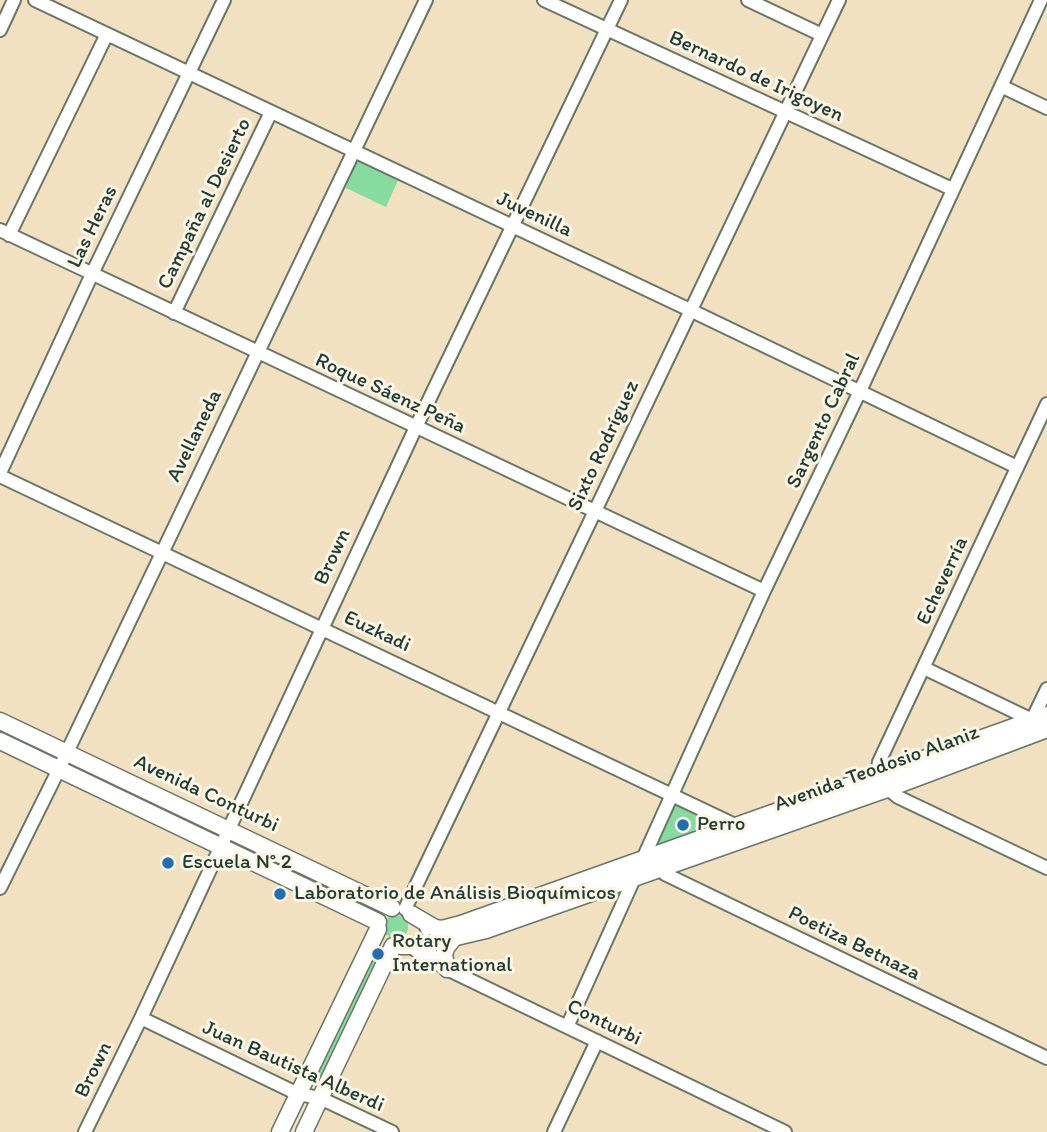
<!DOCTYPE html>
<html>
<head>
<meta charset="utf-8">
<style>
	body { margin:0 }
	canvas { display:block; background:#f1e1c1 }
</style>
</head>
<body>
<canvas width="1047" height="1132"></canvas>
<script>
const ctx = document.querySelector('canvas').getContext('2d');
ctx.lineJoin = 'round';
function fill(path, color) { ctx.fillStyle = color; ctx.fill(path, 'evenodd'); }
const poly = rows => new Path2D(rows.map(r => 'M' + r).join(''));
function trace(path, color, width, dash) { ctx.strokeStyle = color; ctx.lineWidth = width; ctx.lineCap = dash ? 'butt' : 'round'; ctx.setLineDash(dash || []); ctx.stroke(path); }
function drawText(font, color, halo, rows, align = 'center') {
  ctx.font = font + ' Itim,sans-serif'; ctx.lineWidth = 6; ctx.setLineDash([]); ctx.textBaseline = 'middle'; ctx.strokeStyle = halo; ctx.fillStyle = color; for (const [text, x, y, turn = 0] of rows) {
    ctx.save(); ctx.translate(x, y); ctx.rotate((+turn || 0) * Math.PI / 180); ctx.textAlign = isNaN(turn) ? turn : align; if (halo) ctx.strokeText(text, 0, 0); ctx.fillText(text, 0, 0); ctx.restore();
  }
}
fill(poly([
	[358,159,399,178,386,207,344,187],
	[675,804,716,824,714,830,655,851,653,844,671,806],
	'384 927a12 12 0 1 1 24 0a12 12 0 1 1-24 0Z',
	[376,944,386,949,321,1081,311,1075]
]), '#86dc9f');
const service = poly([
	[422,925,437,960]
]);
const minor = poly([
	[35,0,690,310,1017,467],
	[544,0,952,189],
	[748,0,822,35],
	[0,30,14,0],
	[1001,86,1047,108],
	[0,230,764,591],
	[9,235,107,34],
	[174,313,271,112],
	[1047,404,879,762,877,775,881,783,898,797,1047,868],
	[0,473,92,274,224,0],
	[0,476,737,826],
	[924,668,1032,720,1034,725],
	[1032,720,1047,689],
	[657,863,665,874,1047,1058],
	[0,888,59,769,426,0],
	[405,909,839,0],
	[409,946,447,969,785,1132],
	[141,1018,298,1094,320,1098,392,1132],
	[567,1027,764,591,860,391,1041,0],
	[85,1132,141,1018,416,427,621,0],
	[554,1132,597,1041]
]);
const secondary = poly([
	[0,721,392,908],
	[0,741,378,922],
	[411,914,435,928,442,929,461,924,1047,715],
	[401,946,418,946,486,930,887,789,1047,729],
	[447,969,444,955,446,948,457,934],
	[280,1132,378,929],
	[304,1132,393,946]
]);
trace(service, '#687665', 10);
trace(minor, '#687665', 16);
trace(secondary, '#687665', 19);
trace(service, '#fff', 6);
trace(minor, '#fff', 12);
trace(secondary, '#fff', 16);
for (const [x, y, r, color] of [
	[683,825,7,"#1f6fb2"],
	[168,863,7,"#1f6fb2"],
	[280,894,7,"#1f6fb2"],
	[378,954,7,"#1f6fb2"]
]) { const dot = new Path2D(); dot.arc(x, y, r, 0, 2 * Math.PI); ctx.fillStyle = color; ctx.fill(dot); trace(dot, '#fcf5e5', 2.5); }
drawText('21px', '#1f3d34', '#fcf5e5', [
	["Bernardo de Irigoyen",756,77,25],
	["Campaña al Desierto",205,204,-64],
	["Juvenilla",534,215,25],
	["Las Heras",93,227,-64],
	["Roque Sáenz Peña",390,394,25],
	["Sargento Cabral",824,421,-65],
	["Avellaneda",195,436,-64],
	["Sixto Rodríguez",604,446,-65],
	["Brown",333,557,-65],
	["Echeverría",943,581,-65],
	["Euzkadi",377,632,25],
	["Avenida Teodosio Alaniz",877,769,-20],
	["Avenida Conturbi",206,794,25],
	["Poetiza Betnaza",854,944,26],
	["Conturbi",604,1023,26],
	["Juan Bautista Alberdi",293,1067,24],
	["Brown",94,1070,-64]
]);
drawText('21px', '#1f3d34', '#fcf5e5', [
	["Perro",697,825],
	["Escuela N° 2",182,863],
	["Laboratorio de Análisis Bioquímicos",294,894],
	["Rotary",392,942],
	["International",392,966]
], 'left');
</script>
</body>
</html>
